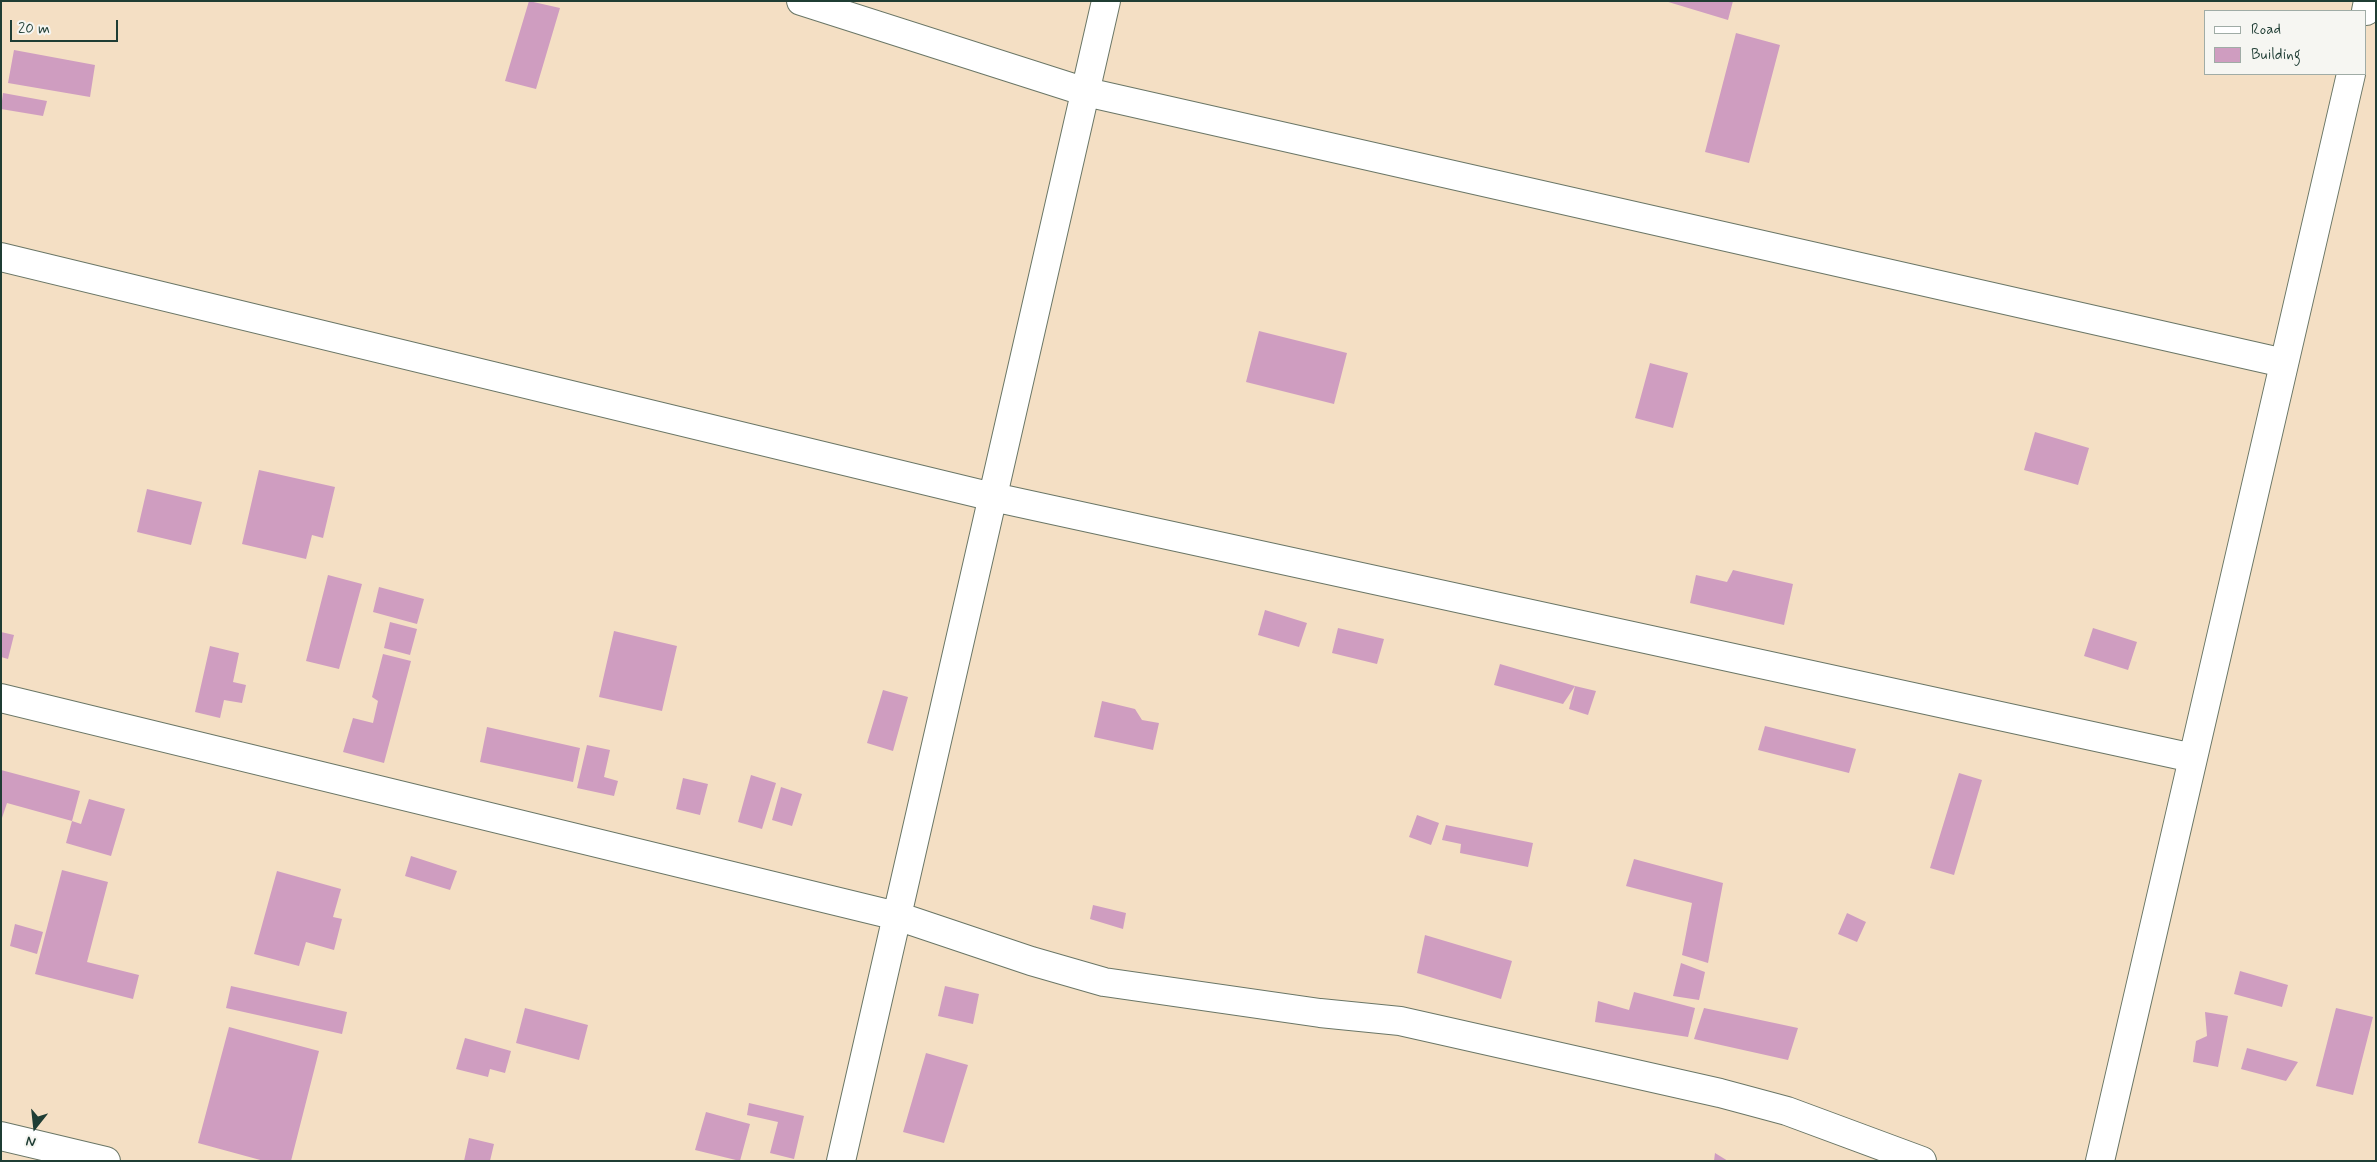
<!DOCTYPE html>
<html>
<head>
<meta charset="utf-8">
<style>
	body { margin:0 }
	#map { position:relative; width:2377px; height:1162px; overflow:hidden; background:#f4dfc4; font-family:Mynerve,sans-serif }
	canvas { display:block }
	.frame { position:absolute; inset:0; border:2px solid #1f3d34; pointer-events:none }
	.legend { position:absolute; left:2204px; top:10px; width:162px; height:65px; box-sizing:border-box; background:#f6f6f2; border:1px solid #a0aca6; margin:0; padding:6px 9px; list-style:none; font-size:15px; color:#1f3d34 }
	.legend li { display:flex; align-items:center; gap:10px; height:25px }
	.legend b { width:25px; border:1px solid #a0aca6 }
	.north { position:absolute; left:10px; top:1102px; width:50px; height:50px; -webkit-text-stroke:4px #f6f6f2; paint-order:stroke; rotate:196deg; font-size:14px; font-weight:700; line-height:20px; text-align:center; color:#1f3d34 }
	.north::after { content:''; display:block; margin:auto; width:18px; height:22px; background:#1f3d34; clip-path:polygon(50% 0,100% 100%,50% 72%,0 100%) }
	.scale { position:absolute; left:10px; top:20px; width:108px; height:22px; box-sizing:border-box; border:2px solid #1f3d34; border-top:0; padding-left:6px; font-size:15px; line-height:18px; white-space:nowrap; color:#1f3d34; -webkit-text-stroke:4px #f6f6f2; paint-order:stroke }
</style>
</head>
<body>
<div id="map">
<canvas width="2377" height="1162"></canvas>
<div class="frame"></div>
<ul class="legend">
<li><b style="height:6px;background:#fff"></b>Road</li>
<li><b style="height:14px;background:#cf9dc0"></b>Building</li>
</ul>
<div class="north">N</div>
<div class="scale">20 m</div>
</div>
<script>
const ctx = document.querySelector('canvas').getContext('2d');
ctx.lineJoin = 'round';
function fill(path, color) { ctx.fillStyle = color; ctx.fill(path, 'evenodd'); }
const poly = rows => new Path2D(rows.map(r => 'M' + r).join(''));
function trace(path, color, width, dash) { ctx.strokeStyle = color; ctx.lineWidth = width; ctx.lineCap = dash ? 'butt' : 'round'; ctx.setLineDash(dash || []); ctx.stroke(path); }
fill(poly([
	[529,1,560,8,536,89,505,81],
	[1665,1,1733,1,1728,20],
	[1736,33,1780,45,1749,163,1705,152],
	[14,50,95,65,90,97,8,83],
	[3,93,47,101,43,116,1,109],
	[1259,331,1347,353,1334,404,1246,382],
	[1650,363,1688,373,1673,428,1635,418],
	[2035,432,2089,448,2078,485,2024,470],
	[259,470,335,487,323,538,312,535,306,559,242,544],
	[147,489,202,502,191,545,137,532],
	[1733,570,1793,584,1784,625,1690,603,1696,575,1727,582],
	[328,575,362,584,339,669,306,661],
	[379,587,424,599,417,624,373,612],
	[1265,610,1307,623,1299,647,1258,635],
	[390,622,417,629,410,655,384,648],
	[1338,628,1384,639,1377,664,1332,653],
	[2093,628,2137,642,2128,670,2084,656],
	[614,631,677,646,662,711,599,697],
	[1,632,14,635,8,659,1,657],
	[210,646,239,653,233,682,246,685,242,703,224,700,220,718,195,712],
	[383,654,411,661,384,763,343,752,353,718,373,723,378,701,372,697],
	[1500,664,1575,686,1563,704,1494,685],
	[1575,686,1596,691,1588,715,1569,709],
	[883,690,908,697,893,751,867,743],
	[1102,701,1135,709,1142,720,1159,723,1153,750,1094,737],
	[1765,726,1856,749,1849,773,1758,750],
	[487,727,580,748,573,782,480,762],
	[587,745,610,750,604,777,618,781,614,796,577,788],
	[1,770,80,791,72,821,7,803,1,821],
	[1959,773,1982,780,1954,875,1930,868],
	[751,775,776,783,762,829,738,822],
	[683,778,708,784,700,815,676,809],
	[781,787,802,794,792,826,772,820],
	[89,799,125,809,111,856,66,843,72,821,81,824],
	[1417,815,1439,823,1431,845,1409,837],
	[1446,825,1533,843,1528,867,1460,853,1461,844,1442,840],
	[411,856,457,871,450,890,405,876],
	[1634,859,1723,883,1708,963,1682,955,1692,903,1626,886],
	[62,870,108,882,87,962,139,975,133,999,35,974],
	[277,871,341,889,333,917,342,919,334,950,306,942,299,966,254,954],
	[1093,905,1126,913,1123,929,1090,919],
	[1847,913,1866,922,1857,942,1838,934],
	[15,924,43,932,37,954,10,946],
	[1425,935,1512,961,1501,999,1417,973],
	[1681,963,1705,972,1699,1000,1673,996],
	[2240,971,2288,985,2282,1007,2234,994],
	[231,986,347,1012,342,1034,226,1008],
	[945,986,979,994,973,1024,938,1016],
	[1634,992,1695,1008,1688,1037,1595,1022,1598,1001,1629,1010],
	[525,1008,588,1025,579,1060,516,1043],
	[1704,1008,1798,1028,1788,1060,1694,1039],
	[2336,1008,2373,1017,2353,1095,2316,1086],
	[2205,1012,2228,1016,2218,1067,2193,1062,2196,1041,2207,1036],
	[229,1027,319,1051,291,1161,264,1161,198,1143],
	[465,1038,511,1051,505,1073,490,1069,488,1077,456,1069],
	[2247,1048,2298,1062,2286,1081,2241,1069],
	[926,1053,968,1065,944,1143,903,1132],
	[749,1103,804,1116,794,1159,770,1153,778,1122,747,1115],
	[706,1112,750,1124,740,1161,695,1150],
	[469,1138,494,1144,490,1161,464,1161],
	[1715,1153,1728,1161,1714,1161]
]), '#cf9dc0');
const minor = poly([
	[801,1,1086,92,2284,363],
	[2366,11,2368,1],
	[1,257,993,497,2193,758],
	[1,698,897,916,1031,961,1104,982,1320,1013,1400,1021,1720,1093,1787,1111,1922,1161],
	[1,1136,106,1161],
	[841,1161,1106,1],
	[2100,1161,2351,74]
]);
trace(minor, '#6a7666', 30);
trace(minor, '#fff', 28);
</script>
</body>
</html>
